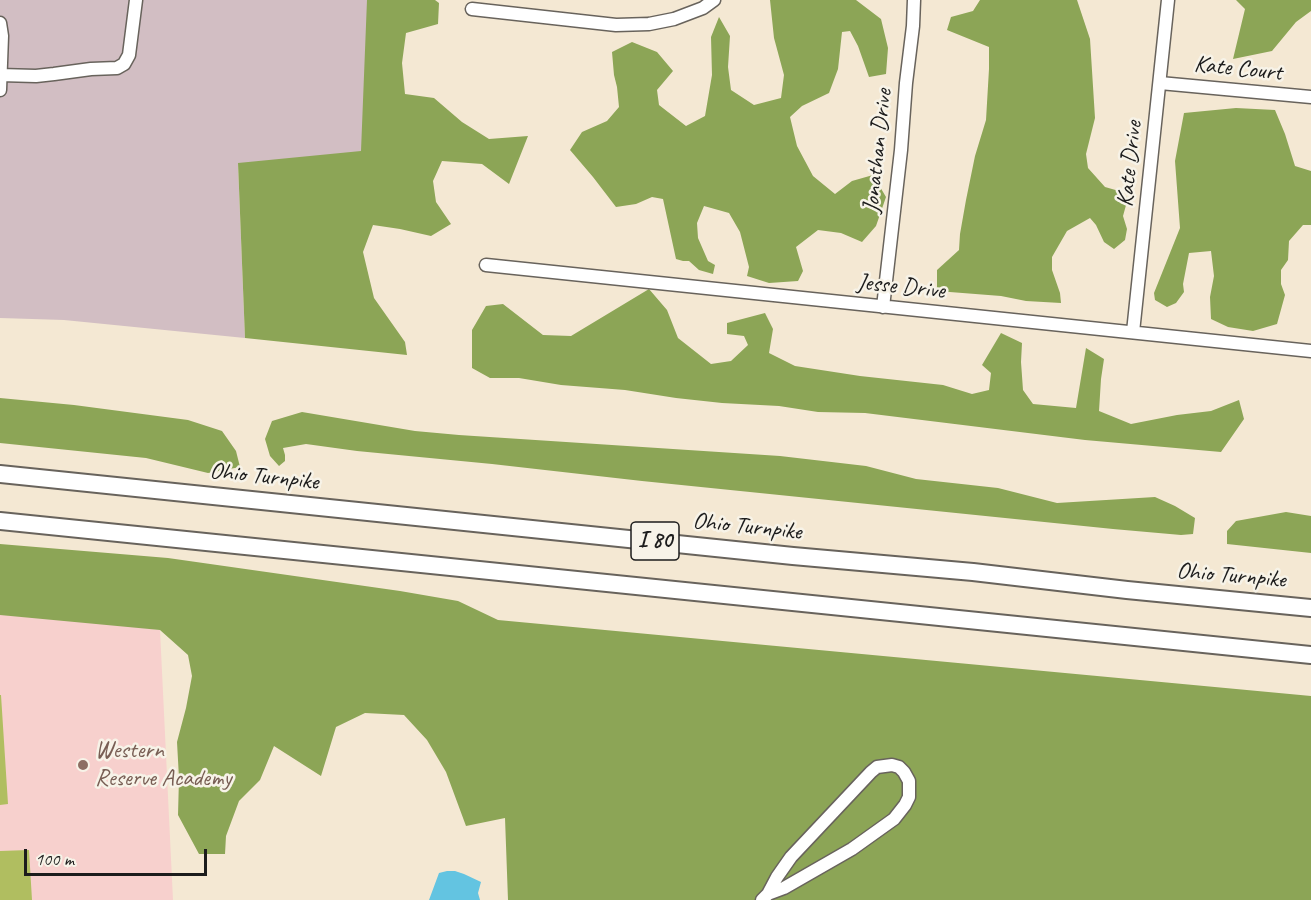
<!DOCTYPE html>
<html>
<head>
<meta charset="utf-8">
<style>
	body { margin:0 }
	#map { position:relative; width:1311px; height:900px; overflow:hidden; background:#f4e8d3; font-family:Caveat,sans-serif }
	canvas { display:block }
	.scale { position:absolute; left:24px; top:849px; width:183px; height:27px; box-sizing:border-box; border:3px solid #1c1c1c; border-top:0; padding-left:8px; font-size:18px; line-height:21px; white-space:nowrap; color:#1c1c1c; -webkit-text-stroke:4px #f7f3e8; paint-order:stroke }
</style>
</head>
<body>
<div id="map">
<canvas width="1311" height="900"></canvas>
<div class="scale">100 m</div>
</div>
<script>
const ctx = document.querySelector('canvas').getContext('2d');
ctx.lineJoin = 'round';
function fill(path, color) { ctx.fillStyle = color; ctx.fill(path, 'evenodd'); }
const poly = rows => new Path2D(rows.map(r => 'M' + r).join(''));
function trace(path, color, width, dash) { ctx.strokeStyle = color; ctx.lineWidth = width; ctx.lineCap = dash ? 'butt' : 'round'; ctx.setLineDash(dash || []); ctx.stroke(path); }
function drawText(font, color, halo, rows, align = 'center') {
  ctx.font = font + ' Caveat,sans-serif'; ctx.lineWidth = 5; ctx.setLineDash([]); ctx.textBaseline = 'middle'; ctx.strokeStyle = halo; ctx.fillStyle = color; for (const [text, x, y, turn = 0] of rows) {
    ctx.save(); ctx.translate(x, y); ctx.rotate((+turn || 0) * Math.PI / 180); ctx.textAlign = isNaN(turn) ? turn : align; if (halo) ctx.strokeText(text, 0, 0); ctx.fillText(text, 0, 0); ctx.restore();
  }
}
fill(poly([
	[0,610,160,630,173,900,0,900]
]), '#f7d0cd');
fill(poly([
	[0,0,369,0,367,174,238,164,245,338,64,320,0,318]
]), '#d2bec3');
fill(poly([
	[0,695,1,695,8,804,0,805],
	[29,850,32,900,0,900,0,851]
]), '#b0be60');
fill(poly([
	[367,0,435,0,439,3,438,24,406,33,402,63,405,94,434,98,462,122,489,139,528,136,509,184,482,164,442,161,433,181,436,202,451,224,431,236,400,229,373,225,363,252,374,298,405,342,407,355,245,338,238,163,361,151],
	[770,0,856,0,881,19,888,48,886,74,869,77,858,46,850,31,842,32,838,69,829,93,802,106,790,117,797,146,813,176,835,194,852,181,873,175,886,197,876,226,862,242,841,233,818,230,796,247,803,271,798,281,769,283,747,276,749,267,740,232,729,213,704,206,697,223,698,238,708,261,715,265,713,274,699,270,689,261,683,261,676,259,663,199,652,197,636,204,616,207,593,177,570,150,582,132,607,121,619,107,617,87,614,75,612,52,632,42,657,52,673,71,657,90,659,105,686,126,705,116,712,75,711,37,719,17,730,36,728,67,731,90,754,105,781,98,784,75,774,38],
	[980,0,1077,0,1090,39,1095,118,1086,154,1088,168,1105,187,1119,191,1128,198,1123,216,1127,229,1125,240,1114,249,1104,242,1096,225,1090,218,1067,231,1052,257,1052,270,1060,293,1061,303,1026,301,1001,296,937,291,937,270,959,250,960,234,966,200,975,156,986,120,989,69,989,47,947,30,951,17,973,11],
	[1236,0,1311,0,1311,11,1296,22,1272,51,1233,59,1245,9],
	[1236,108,1275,110,1285,134,1295,166,1311,171,1311,225,1303,225,1289,241,1288,260,1281,270,1281,284,1285,295,1277,324,1253,331,1228,327,1211,319,1210,297,1214,276,1211,251,1189,253,1183,284,1184,292,1176,303,1167,307,1155,300,1154,293,1180,228,1175,161,1184,113],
	[649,289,667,310,678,338,711,364,731,361,748,345,744,336,727,334,727,323,765,313,773,329,769,353,795,366,860,376,943,385,972,394,989,390,991,373,982,365,1001,333,1022,343,1021,362,1023,390,1033,404,1076,408,1086,348,1104,359,1101,379,1099,411,1131,424,1177,415,1211,411,1239,400,1244,419,1221,452,1085,440,865,413,818,412,779,406,722,403,676,398,625,390,561,385,519,378,490,378,472,368,472,330,486,306,503,304,543,335,571,336],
	[0,398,74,405,188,420,222,431,236,451,240,467,208,473,146,458,0,443],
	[302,412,415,431,459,435,780,456,866,466,916,479,998,488,1057,503,1155,497,1175,506,1195,518,1193,534,1181,535,1113,529,642,481,492,464,357,451,306,444,283,448,285,455,285,461,279,466,270,456,265,439,272,421],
	[1286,512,1311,516,1311,553,1227,544,1227,531,1236,521],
	[0,544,168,558,400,591,458,601,498,620,1311,696,1311,900,508,900,505,818,466,826,446,772,427,740,404,715,365,713,336,727,321,776,274,746,260,780,239,801,226,836,225,854,199,854,178,815,179,778,177,742,186,708,192,676,188,655,160,630,0,615]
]), '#8ca556');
fill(poly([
	[447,871,455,871,464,874,481,882,478,893,480,900,429,900,439,873]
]), '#63c4e1');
const minor = poly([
	[472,9,616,25,649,24,674,19,703,8,714,0],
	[0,23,2,36,0,90],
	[0,75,36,76,54,74,91,69,117,68,124,64,129,55,136,0],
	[1160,83,1311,97],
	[486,265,1311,351],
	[883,307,901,150,906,83,913,26,914,0],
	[1133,332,1168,0],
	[762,900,768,894,777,877,791,857,871,772,877,767,892,765,899,767,904,772,909,781,909,797,905,805,894,819,852,849,784,888,768,894]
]);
const highway = poly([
	[0,474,793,556,973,572,1127,590,1311,608],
	[0,521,1311,655]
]);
trace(minor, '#68635c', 15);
trace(highway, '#68635c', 20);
trace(minor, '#fff', 12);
trace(highway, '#fff', 16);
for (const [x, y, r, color] of [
	[83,765,6,"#8d6e63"]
]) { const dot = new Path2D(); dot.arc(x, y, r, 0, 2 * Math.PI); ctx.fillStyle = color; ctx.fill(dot); trace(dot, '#f7f3e8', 2); }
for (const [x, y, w] of [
	[655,541,48]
]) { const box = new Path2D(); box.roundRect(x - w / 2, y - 19, w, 38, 4.5); ctx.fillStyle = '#f7f3e8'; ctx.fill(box); trace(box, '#1c1c1c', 1.5); }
drawText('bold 22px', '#1c1c1c', null, [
	["I 80",655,541]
]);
drawText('24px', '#1c1c1c', '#f7f3e8', [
	["Kate Court",1238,69,6],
	["Jonathan Drive",878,151,-84],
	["Kate Drive",1130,164,-84],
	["Jesse Drive",901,287,6],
	["Ohio Turnpike",264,477,6],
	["Ohio Turnpike",747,527,6],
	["Ohio Turnpike",1231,576,5]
]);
drawText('24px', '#785e54', '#f7f3e8', [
	["Western",95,751],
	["Reserve Academy",95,779]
], 'left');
</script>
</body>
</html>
